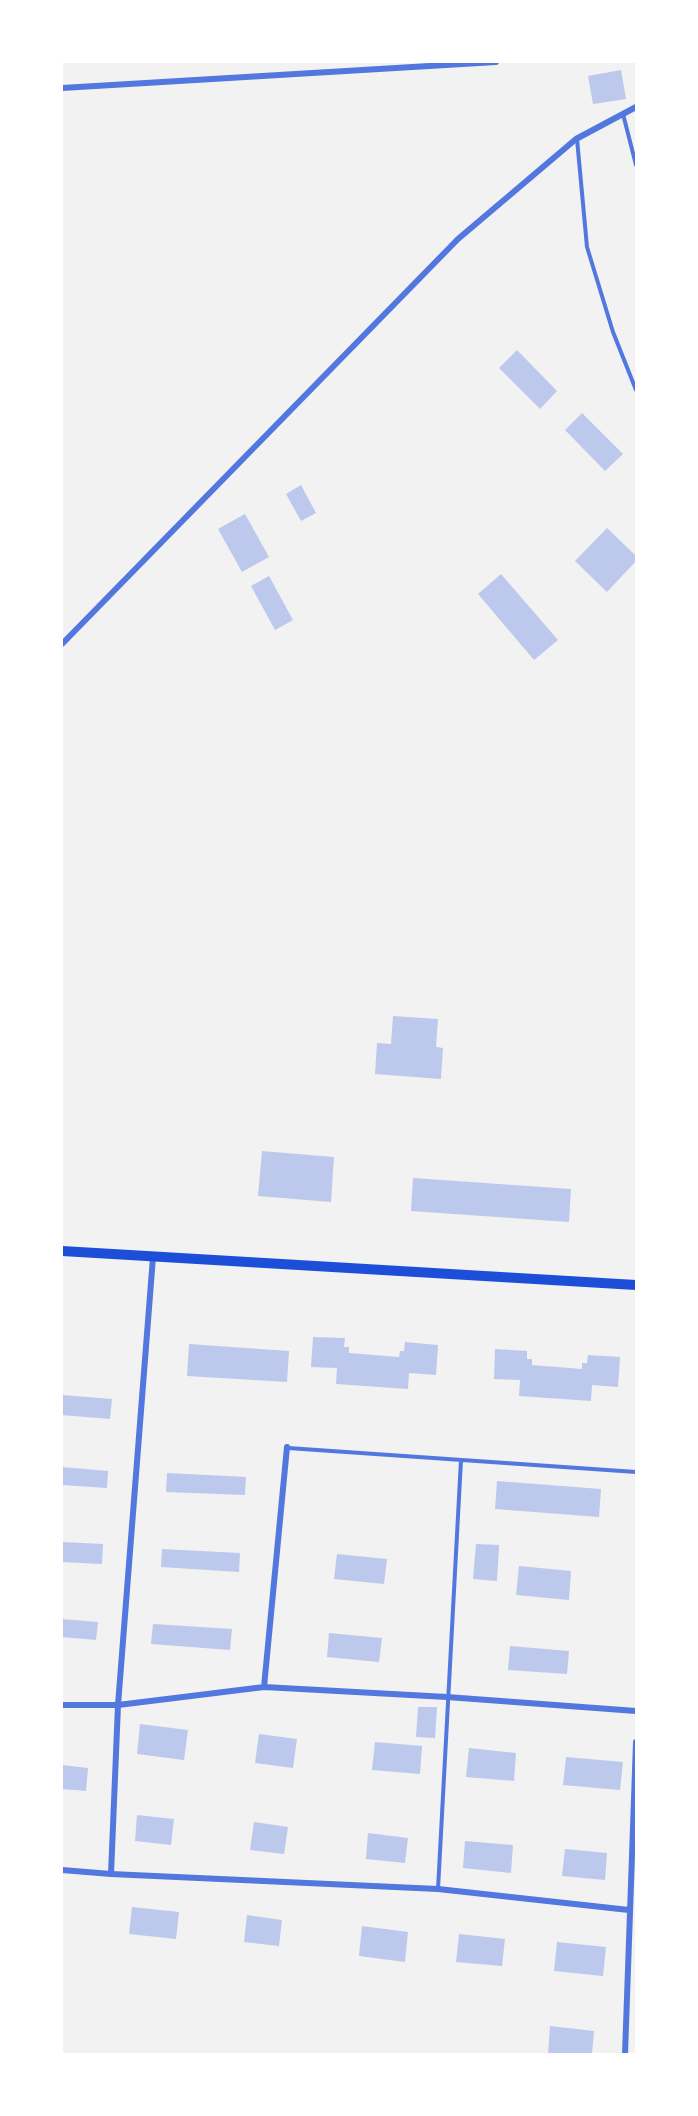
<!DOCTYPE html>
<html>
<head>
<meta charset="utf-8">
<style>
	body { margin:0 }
	#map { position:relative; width:698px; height:2116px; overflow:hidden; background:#f2f2f2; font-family:"Exo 2",sans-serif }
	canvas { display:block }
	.frame { position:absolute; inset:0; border:63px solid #fff; pointer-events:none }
</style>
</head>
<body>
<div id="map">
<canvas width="698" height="2116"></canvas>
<div class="frame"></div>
</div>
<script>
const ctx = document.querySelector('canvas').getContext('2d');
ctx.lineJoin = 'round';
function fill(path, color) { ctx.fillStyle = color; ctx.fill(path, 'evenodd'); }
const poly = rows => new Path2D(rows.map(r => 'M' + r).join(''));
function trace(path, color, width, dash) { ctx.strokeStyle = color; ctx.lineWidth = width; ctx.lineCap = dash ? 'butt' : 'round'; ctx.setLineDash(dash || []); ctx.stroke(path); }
fill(poly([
	[621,70,626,99,593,104,588,76],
	[517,350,557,391,540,409,499,368],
	[582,413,623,454,605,471,565,430],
	[301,485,316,513,301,521,286,494],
	[245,514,269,557,242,572,218,529],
	[607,528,636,556,636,561,607,592,575,561],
	[501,574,558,640,534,660,478,594],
	[269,576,293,620,275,630,251,586],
	[393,1016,438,1019,436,1047,443,1048,441,1079,375,1074,377,1043,391,1044],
	[262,1151,334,1157,331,1202,258,1196],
	[413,1178,571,1189,569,1222,411,1211],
	[313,1337,345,1338,344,1347,349,1347,349,1353,399,1357,400,1351,404,1351,405,1342,438,1345,436,1375,409,1373,408,1389,336,1384,337,1368,311,1367],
	[189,1344,289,1351,287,1382,187,1376],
	[495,1349,527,1351,527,1359,532,1359,532,1365,582,1369,582,1363,587,1363,588,1355,620,1357,618,1387,592,1385,591,1401,519,1396,520,1380,494,1379],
	[62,1395,112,1399,110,1419,62,1415],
	[62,1467,108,1471,107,1488,62,1485],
	[167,1473,246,1477,245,1495,166,1492],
	[497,1481,601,1489,599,1517,495,1509],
	[62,1542,103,1544,102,1564,62,1562],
	[476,1544,499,1545,497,1581,473,1579],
	[162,1549,240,1553,239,1572,161,1567],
	[337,1554,387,1559,384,1584,334,1579],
	[519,1566,571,1571,569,1600,516,1595],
	[62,1619,98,1622,96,1640,62,1637],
	[153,1624,232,1629,230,1650,151,1644],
	[329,1633,382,1638,379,1662,327,1657],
	[510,1646,569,1651,567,1674,508,1670],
	[418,1707,437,1707,435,1738,416,1737],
	[140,1724,188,1730,184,1760,137,1754],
	[259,1734,297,1739,293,1768,255,1763],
	[375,1742,422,1746,420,1774,372,1770],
	[469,1748,516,1753,514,1781,466,1777],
	[566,1757,623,1762,620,1790,563,1785],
	[62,1765,88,1768,86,1791,62,1789],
	[137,1815,174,1819,171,1845,135,1841],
	[254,1822,288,1827,284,1854,250,1850],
	[368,1833,408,1838,405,1863,366,1859],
	[465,1841,513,1845,511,1873,463,1868],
	[565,1849,607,1853,605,1880,562,1876],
	[132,1907,179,1912,176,1939,129,1934],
	[247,1915,282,1920,279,1946,244,1942],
	[362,1926,408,1932,405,1962,359,1956],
	[459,1934,505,1939,502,1966,456,1962],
	[557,1942,606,1947,603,1976,554,1971],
	[550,2026,594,2031,592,2054,548,2054]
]), '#bdc9ec');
trace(poly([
	[623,114,636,165],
	[577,139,587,247,613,332,636,390],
	[288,1448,636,1472],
	[438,1889,461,1460]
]), '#5277de', 4);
trace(poly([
	[62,88,496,62],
	[62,644,458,239,576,139,636,107],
	[264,1687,287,1447],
	[62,1705,118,1705,264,1687,447,1697,636,1711],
	[62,1870,111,1874,438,1889,629,1910],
	[111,1874,118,1705,153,1257],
	[625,2054,636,1742]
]), '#5277de', 6);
trace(poly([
	[62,1251,636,1285]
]), '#1d4ed8', 10);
</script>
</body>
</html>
